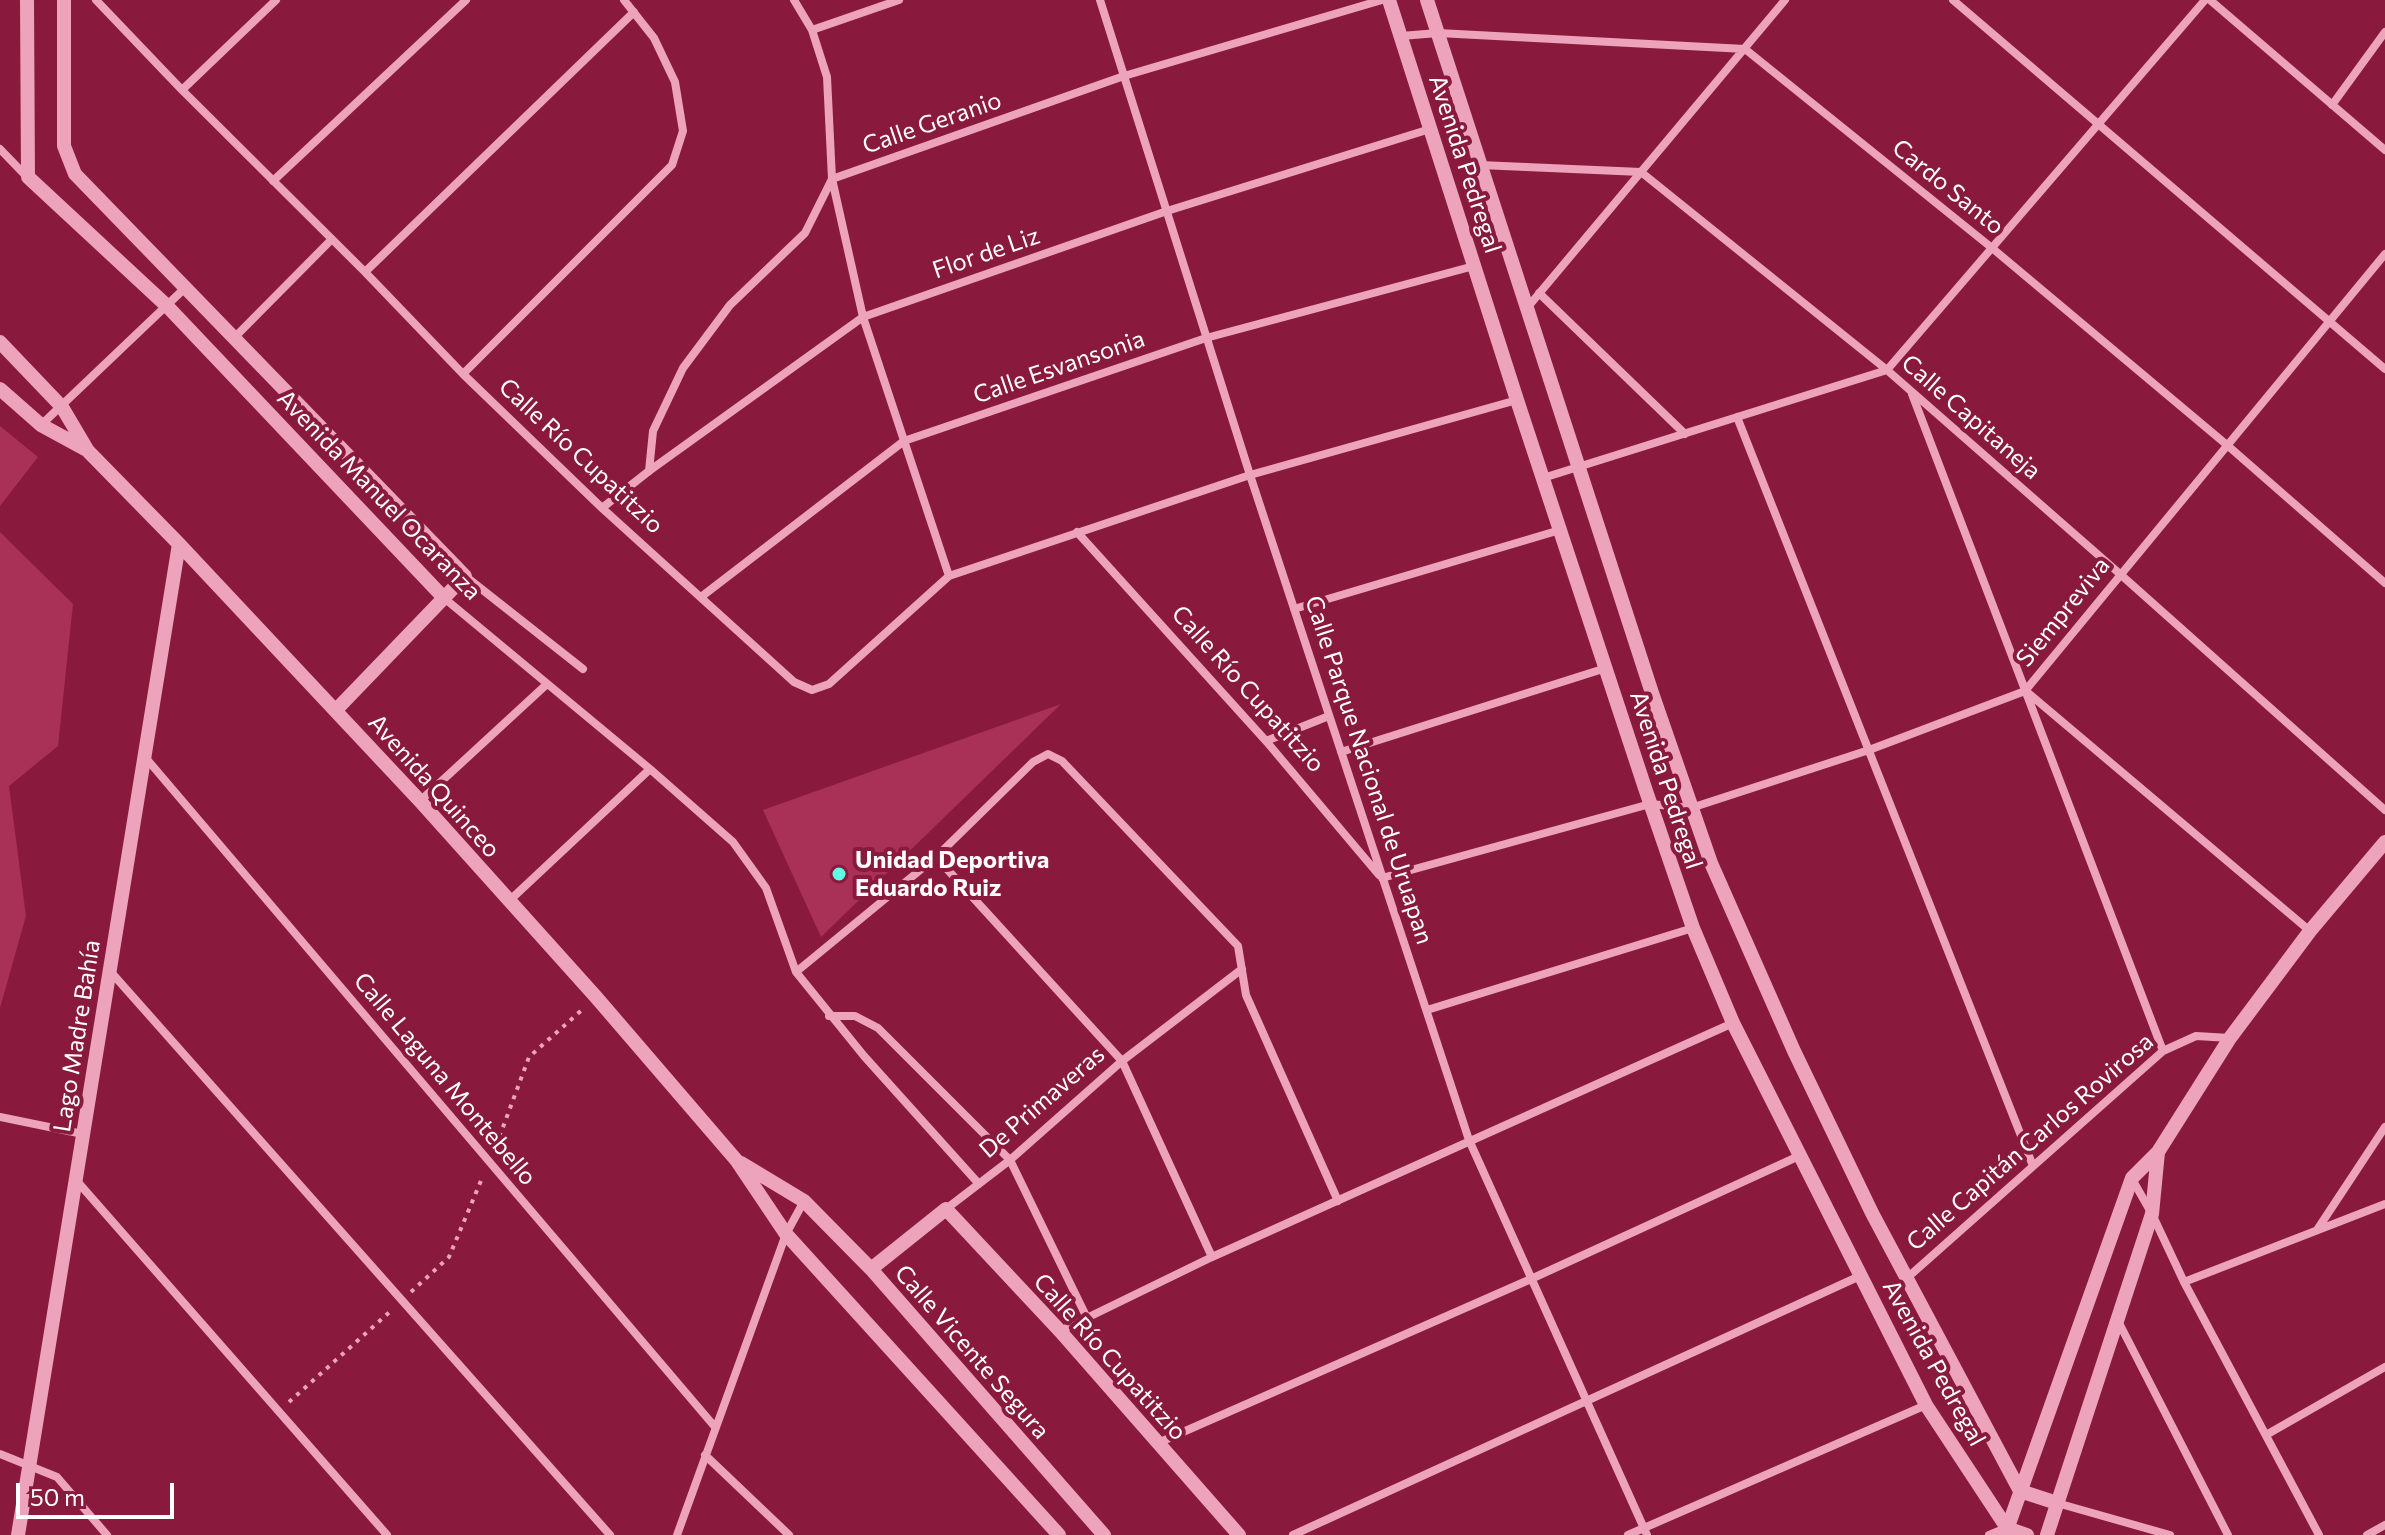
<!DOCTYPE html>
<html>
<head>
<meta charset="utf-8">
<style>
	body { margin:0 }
	#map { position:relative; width:2385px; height:1535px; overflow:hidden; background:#891a3d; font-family:Commissioner,sans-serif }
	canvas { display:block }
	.scale { position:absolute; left:16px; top:1483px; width:158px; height:36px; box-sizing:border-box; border:4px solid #fff; border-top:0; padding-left:10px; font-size:24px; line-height:28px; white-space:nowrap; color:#fff; -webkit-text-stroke:6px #891a3d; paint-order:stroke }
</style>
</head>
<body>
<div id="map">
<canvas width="2385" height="1535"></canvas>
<div class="scale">50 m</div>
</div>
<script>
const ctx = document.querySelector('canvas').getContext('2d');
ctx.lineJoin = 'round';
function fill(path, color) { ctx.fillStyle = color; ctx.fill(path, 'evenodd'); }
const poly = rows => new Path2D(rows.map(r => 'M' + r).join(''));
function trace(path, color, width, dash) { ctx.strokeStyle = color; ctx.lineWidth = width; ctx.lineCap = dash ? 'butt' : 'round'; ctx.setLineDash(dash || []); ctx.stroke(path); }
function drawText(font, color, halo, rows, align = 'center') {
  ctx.font = font + ' Commissioner,sans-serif'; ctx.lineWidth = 8; ctx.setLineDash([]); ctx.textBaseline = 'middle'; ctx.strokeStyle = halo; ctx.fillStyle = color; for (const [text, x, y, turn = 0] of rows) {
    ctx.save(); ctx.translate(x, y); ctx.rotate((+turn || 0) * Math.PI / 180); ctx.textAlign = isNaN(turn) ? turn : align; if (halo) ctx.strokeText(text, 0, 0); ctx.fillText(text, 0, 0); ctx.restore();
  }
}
fill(poly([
	[0,426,38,457,0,506],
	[0,532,73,604,58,746,9,786,26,916,0,1008],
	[1061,704,821,937,763,810]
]), '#a93057');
trace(poly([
	[496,1146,529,1057,583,1009],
	[411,1292,449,1257,483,1176],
	[289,1402,393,1309]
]), '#eda3bb', 4, [4, 6]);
trace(poly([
	[96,0,182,90,365,272,463,374,602,508,794,682,812,690,829,684,949,576,1250,475,1517,400],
	[794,0,812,30,827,77,832,179,863,317,949,576],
	[1100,0,1250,475,1469,1140,1647,1535],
	[1953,0,2385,369],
	[2210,0,2385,150],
	[812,30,899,0],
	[1401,36,1438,33,1745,49,1992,248,2227,445,2385,583],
	[182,90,276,0],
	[2332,105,2385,32],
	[0,149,27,177],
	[1480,165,1641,172,1887,370,2120,574,2385,810],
	[273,181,466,0],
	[365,272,634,12],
	[1539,293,1685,434],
	[1527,308,1785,0],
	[234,338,332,239],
	[463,374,672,165,683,131,675,82,654,38,624,0],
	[1912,394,2163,1051],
	[1737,417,2033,1166],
	[41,425,185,288],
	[649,471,653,431,683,368,730,305,805,233,832,179,1124,76,1382,0],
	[1543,478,1887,370,2205,0],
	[602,508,649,471,863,317,1167,211,1430,129],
	[1077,532,1266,741,1379,875],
	[465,576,583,669],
	[701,597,904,441,1206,338,1474,266],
	[444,598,650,769,733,842,766,888,796,972,864,1056,979,1184],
	[1294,609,1560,530],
	[2027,692,2310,931],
	[1266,741,1329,716],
	[1341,752,1606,668],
	[145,757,715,1427],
	[420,801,547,684],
	[936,857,1122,1061,1212,1257],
	[1382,878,1650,804,1691,808,1869,750,2025,691,2385,254],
	[509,901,650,769],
	[110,971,610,1535],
	[796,972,936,857,1033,762,1048,754,1062,761,1238,946,1246,995,1338,1201],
	[1427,1010,1693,928],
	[829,1016,855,1016,878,1028,1010,1160,1087,1318],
	[0,1117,83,1134],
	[2132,1179,2152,1214,2184,1282,2319,1535],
	[76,1180,387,1535],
	[946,1209,1010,1160,1122,1061,1242,969],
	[2317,1230,2385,1127],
	[1907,1278,2163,1051,2196,1036,2230,1038],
	[2184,1282,2385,1204],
	[2118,1321,2228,1535],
	[1060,1331,1212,1257,1733,1023],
	[2266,1435,2385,1367],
	[1158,1443,1531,1279,1799,1156],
	[0,1454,57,1477,107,1535],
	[705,1455,789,1535],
	[2057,1503,2170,1535],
	[677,1535,786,1234,804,1201],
	[1293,1535,1860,1276],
	[1628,1535,1926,1405],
	[1989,1535,2006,1528],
	[2367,1535,2385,1525]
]), '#eda3bb', 8);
trace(poly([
	[27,0,28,177,167,306,444,598],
	[64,0,64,146,75,174,465,576,336,710],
	[1389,0,1517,400,1646,791,1693,928,1733,1023,1926,1405,2007,1528,2027,1535],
	[1427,0,1652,693,1711,863,1794,1051,1872,1213,2020,1491,2057,1503],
	[0,342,62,407,88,451,179,544,420,801,596,997,737,1161,786,1234,1059,1535],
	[0,389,41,425,87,450],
	[741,1163,804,1201,871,1269,1104,1535],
	[871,1269,946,1209,1060,1331,1239,1535],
	[18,1535,179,544],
	[2005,1535,2132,1178,2158,1152,2230,1038,2310,931,2385,842],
	[2047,1535,2152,1214,2158,1152]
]), '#eda3bb', 14);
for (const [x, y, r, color] of [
	[839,874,8,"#5fffe4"]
]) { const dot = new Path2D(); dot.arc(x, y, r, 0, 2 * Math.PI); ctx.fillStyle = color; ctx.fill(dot); trace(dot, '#891a3d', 3); }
drawText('24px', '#fff', '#891a3d', [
	["Calle Geranio",932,123,-19],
	["Avenida Pedregal",1465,164,72],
	["Cardo Santo",1948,187,39],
	["Flor de Liz",986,253,-19],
	["Calle Esvansonia",1059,367,-19],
	["Calle Capitaneja",1971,417,41],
	["Calle Río Cupatitzio",581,456,43],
	["Avenida Manuel Ocaranza",379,495,46],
	["Siempreviva",2063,612,-51],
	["Calle Río Cupatitzio",1248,689,48],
	["Calle Parque Nacional de Uruapan",1369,770,72],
	["Avenida Pedregal",1666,780,72],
	["Avenida Quinceo",434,786,48],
	["Lago Madre Bahía",77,1036,-81],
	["Calle Laguna Montebello",445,1079,50],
	["De Primaveras",1042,1102,-41],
	["Calle Capitán Carlos Rovirosa",2030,1142,-41],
	["Calle Vicente Segura",972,1352,49],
	["Calle Río Cupatitzio",1110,1357,48],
	["Avenida Pedregal",1934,1363,61]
]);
drawText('bold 24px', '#fff', '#891a3d', [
	["Unidad Deportiva",855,860],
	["Eduardo Ruiz",855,888]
], 'left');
</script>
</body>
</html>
